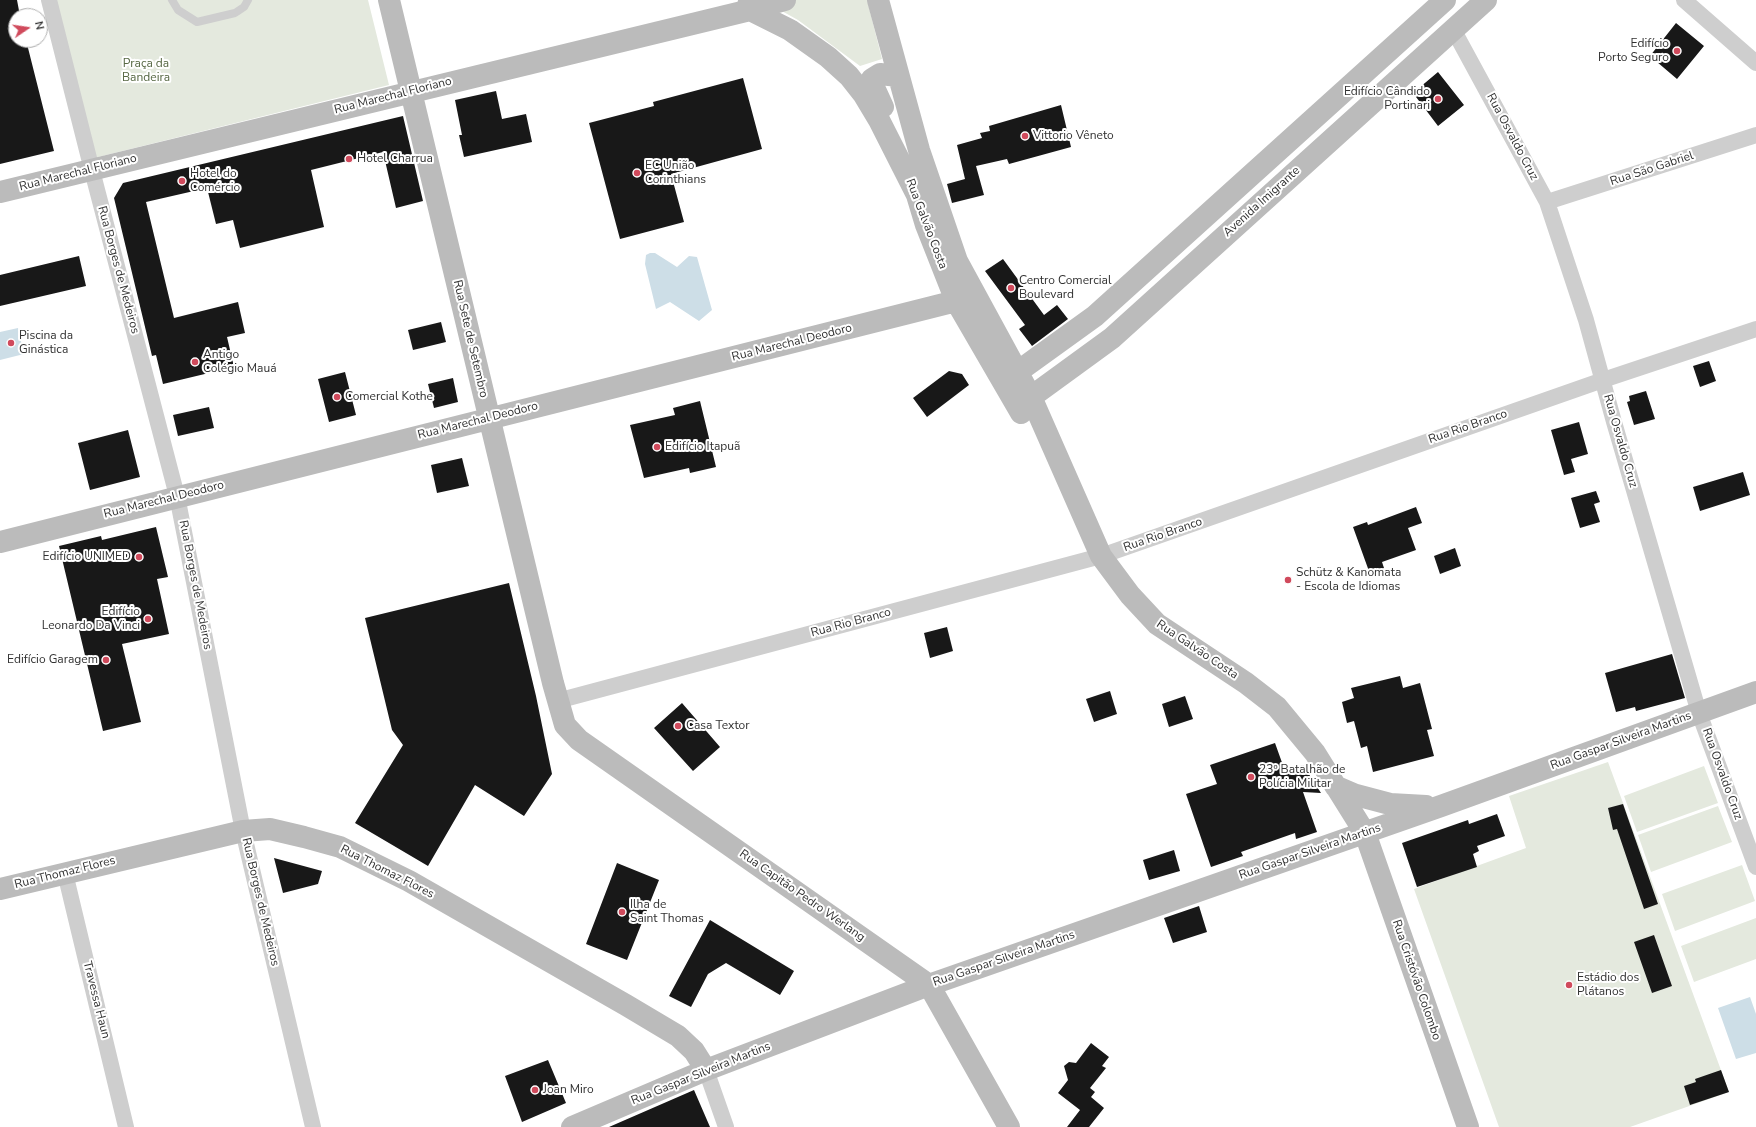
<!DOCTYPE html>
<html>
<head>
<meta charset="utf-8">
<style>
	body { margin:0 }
	#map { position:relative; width:1756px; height:1127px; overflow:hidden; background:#fff; font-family:"Nunito Sans",sans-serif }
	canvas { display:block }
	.north { position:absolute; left:8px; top:8px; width:40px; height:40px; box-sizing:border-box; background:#fff; border:1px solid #adadad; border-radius:50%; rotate:77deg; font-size:11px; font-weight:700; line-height:16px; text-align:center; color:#313131 }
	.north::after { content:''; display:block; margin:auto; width:14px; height:18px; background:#d04a5c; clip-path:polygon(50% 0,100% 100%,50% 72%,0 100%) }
</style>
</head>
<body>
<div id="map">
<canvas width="1756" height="1127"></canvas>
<div class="north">N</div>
</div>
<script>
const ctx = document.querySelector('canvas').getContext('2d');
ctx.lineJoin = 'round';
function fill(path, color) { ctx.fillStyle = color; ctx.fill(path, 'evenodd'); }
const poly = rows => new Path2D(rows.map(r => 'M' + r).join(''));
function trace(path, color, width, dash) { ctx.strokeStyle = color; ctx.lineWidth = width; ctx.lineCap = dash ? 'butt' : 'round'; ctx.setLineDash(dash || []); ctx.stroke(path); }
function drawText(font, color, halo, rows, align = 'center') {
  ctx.font = font + ' "Nunito Sans",sans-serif'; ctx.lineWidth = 4; ctx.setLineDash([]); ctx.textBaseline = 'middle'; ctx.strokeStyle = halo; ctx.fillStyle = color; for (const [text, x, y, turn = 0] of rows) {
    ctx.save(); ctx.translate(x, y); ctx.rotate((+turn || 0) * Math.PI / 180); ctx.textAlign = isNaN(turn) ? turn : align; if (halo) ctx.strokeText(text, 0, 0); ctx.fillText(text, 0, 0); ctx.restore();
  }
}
fill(poly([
	[55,0,368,0,389,85,94,158],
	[793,0,867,0,882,59,860,66,798,20,771,5],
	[1608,762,1729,1092,1630,1127,1499,1127,1414,889,1526,848,1509,796],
	[1704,766,1718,803,1637,832,1624,796],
	[1718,806,1732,842,1651,872,1638,835],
	[1742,865,1755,901,1675,931,1662,894],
	[1756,918,1756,959,1694,982,1681,946]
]), '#e4e9de');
fill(poly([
	[650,253,655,253,677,267,689,256,697,257,712,310,699,321,670,302,656,309,645,264,646,255],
	[18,328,24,354,0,360,0,332],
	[1750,997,1756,1014,1756,1053,1736,1059,1718,1008]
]), '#cddee7');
fill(poly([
	[0,0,17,0,20,16,16,16,16,40,26,40,54,151,0,164],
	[1676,23,1704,46,1677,79,1650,56],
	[1438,72,1464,105,1438,126,1413,93],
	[743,78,762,149,671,174,684,222,620,239,589,123,654,106,653,102],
	[496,91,502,119,526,114,532,142,464,157,459,135,462,135,455,100],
	[1061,105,1071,147,1009,164,1007,159,976,166,984,195,952,203,947,184,965,179,957,145,982,138,980,133,990,131,989,126],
	[403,116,423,201,396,208,383,152,311,170,324,227,240,248,233,220,216,224,207,188,146,202,174,318,238,302,245,333,227,337,234,367,163,384,156,355,152,356,114,198,123,183],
	[79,256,86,286,0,306,0,275],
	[1003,259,1044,315,1057,305,1068,319,1032,346,1019,329,1025,325,985,271],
	[441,322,446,342,413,350,408,330],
	[1709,361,1716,381,1700,387,1693,366],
	[949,371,962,374,969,385,927,417,913,398],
	[345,372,356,415,329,422,318,379],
	[453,378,458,402,434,408,428,384],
	[1646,391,1655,419,1634,425,1627,402,1630,401,1629,396],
	[700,401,716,467,690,473,689,468,644,478,630,425,675,415,673,408],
	[209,407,214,428,178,436,173,415],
	[1579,422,1588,454,1571,459,1575,472,1564,475,1551,430],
	[128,430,140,477,90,490,78,443],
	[462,458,469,486,437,493,431,465],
	[1743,472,1750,495,1700,511,1693,487],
	[1596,491,1600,502,1594,504,1600,522,1580,528,1571,498],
	[1416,507,1422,523,1408,528,1416,550,1382,562,1384,568,1370,574,1353,527,1367,522,1368,525],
	[156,527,168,577,157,579,169,634,122,644,141,722,103,731,59,546,101,536,102,540],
	[1455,548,1461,566,1440,574,1434,556],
	[509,583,536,696,552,774,524,816,475,785,428,866,355,823,403,745,392,730,365,618],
	[947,627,953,651,930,658,924,633],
	[1672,654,1685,698,1636,711,1635,707,1616,712,1605,673],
	[1400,676,1403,688,1420,683,1432,729,1427,730,1434,756,1373,772,1367,746,1361,748,1354,721,1347,723,1342,702,1354,698,1351,688],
	[1110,691,1117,714,1094,722,1086,699],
	[1185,696,1193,719,1169,727,1162,704],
	[682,703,720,747,693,771,654,728],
	[1275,743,1285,771,1303,765,1321,793,1303,792,1317,832,1296,839,1295,833,1241,852,1243,856,1211,867,1186,794,1217,784,1210,765],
	[1623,804,1658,904,1644,909,1617,829,1613,830,1608,808],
	[1497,814,1505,836,1477,846,1479,851,1473,854,1477,867,1417,887,1402,843,1468,820,1469,824],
	[1174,850,1180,871,1149,880,1143,860],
	[274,858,322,871,318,884,283,893],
	[617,863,659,880,627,960,586,944],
	[1199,906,1207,932,1173,943,1164,918],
	[710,920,794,971,780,995,726,963,708,974,691,1007,669,996],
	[1654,935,1672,986,1652,993,1634,942],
	[1091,1043,1109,1057,1102,1066,1106,1068,1090,1088,1095,1092,1091,1097,1104,1108,1089,1127,1067,1127,1080,1110,1058,1093,1068,1080,1064,1066,1069,1062,1076,1063],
	[548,1060,566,1103,522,1122,505,1076],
	[1721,1070,1729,1092,1690,1105,1684,1086,1696,1082,1695,1079],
	[694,1090,710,1127,609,1127]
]), '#181818');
trace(poly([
	[172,0,178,10,197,22,235,13,244,7,248,0]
]), '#cecece', 8);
trace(poly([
	[49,0,95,182,177,496,243,831,313,1127],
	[1684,0,1756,63],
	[1453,29,1547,202,1586,320,1614,422,1699,713,1756,867],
	[1547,202,1756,135],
	[557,701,1101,556,1603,380,1756,329],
	[65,873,126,1127],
	[706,1070,726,1127]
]), '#cecece', 16);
trace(poly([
	[389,0,553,683,565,725,579,740,929,985,1009,1127],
	[878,0,919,150,957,261,1031,397,1101,556,1130,595,1157,624,1246,683,1277,707,1315,753,1365,833,1468,1127],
	[748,5,750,10,790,30,828,57,849,76,864,95,879,120,917,195,926,225,956,301,1021,413],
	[883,107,872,83,872,79,880,74,898,76],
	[0,192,750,10,785,0],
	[1016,373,1095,316,1445,0],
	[1014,401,1021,403,1031,397,1112,338,1486,0],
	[0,542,956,301],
	[1335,786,1356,795,1390,804,1426,806],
	[0,889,243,831,270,829,304,837,340,847,409,881,626,1005,678,1036,694,1051,706,1070],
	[572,1127,706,1070,929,985,1441,806,1756,692]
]), '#bbb', 22);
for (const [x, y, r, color] of [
	[1677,51,4,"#d04a5c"],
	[1438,99,4,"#d04a5c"],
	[1025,136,4,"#d04a5c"],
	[349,159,4,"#d04a5c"],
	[637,173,4,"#d04a5c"],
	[182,181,4,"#d04a5c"],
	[1011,288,4,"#d04a5c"],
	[11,343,4,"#d04a5c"],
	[195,362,4,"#d04a5c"],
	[337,397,4,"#d04a5c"],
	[657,447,4,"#d04a5c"],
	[139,557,4,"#d04a5c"],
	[1288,580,4,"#d04a5c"],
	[148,619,4,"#d04a5c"],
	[106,660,4,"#d04a5c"],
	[678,726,4,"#d04a5c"],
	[1251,777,4,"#d04a5c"],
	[622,912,4,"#d04a5c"],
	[1569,985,4,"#d04a5c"],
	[535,1090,4,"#d04a5c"]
]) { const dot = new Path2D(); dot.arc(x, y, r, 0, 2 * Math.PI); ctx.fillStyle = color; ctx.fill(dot); trace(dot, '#fff', 1.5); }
drawText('12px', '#313131', '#fff', [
	["Edifício",1669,44,"right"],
	["Porto Seguro",1669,58,"right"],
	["Edifício Cândido",1430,92,"right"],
	["Portinari",1430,106,"right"],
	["Vittorio Vêneto",1033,136],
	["Hotel Charrua",357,159],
	["EC União",645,166],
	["Corinthians",645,180],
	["Hotel do",190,174],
	["Comércio",190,188],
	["Centro Comercial",1019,281],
	["Boulevard",1019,295],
	["Piscina da",19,336],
	["Ginástica",19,350],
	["Antigo",203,355],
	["Colégio Mauá",203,369],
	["Comercial Kothe",345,397],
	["Edifício Itapuã",665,447],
	["Edifício UNIMED",131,557,"right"],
	["Schütz & Kanomata",1296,573],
	["- Escola de Idiomas",1296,587],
	["Edifício",140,612,"right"],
	["Leonardo Da Vinci",140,626,"right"],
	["Edifício Garagem",98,660,"right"],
	["Casa Textor",686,726],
	["23º Batalhão de",1259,770],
	["Polícia Militar",1259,784],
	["Ilha de",630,905],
	["Saint Thomas",630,919],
	["Estádio dos",1577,978],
	["Plátanos",1577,992],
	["Joan Miro",543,1090]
], 'left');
drawText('12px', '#566743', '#fff', [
	["Praça da",146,64],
	["Bandeira",146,78]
]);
drawText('12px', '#313131', '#fff', [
	["Rua Marechal Floriano",393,96,-14],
	["Rua Osvaldo Cruz",1512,137,62],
	["Rua São Gabriel",1652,169,-18],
	["Rua Marechal Floriano",78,173,-14],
	["Avenida Imigrante",1262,202,-42],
	["Rua Galvão Costa",926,224,69],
	["Rua Borges de Medeiros",118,270,75],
	["Rua Sete de Setembro",470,339,77],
	["Rua Marechal Deodoro",792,343,-14],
	["Rua Marechal Deodoro",478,421,-14],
	["Rua Rio Branco",1468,427,-19],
	["Rua Osvaldo Cruz",1620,441,74],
	["Rua Marechal Deodoro",164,500,-14],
	["Rua Rio Branco",1163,535,-19],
	["Rua Borges de Medeiros",195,585,79],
	["Rua Rio Branco",851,623,-15],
	["Rua Galvão Costa",1197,650,34],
	["Rua Gaspar Silveira Martins",1621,741,-20],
	["Rua Osvaldo Cruz",1722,774,70],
	["Rua Gaspar Silveira Martins",1310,852,-19],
	["Rua Thomaz Flores",387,872,27],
	["Rua Thomaz Flores",65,873,-14],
	["Rua Capitão Pedro Werlang",802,896,35],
	["Rua Borges de Medeiros",260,902,77],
	["Rua Gaspar Silveira Martins",1004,959,-19],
	["Rua Cristóvão Colombo",1416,980,71],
	["Travessa Haun",96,1000,76],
	["Rua Gaspar Silveira Martins",701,1074,-22]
]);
</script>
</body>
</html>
